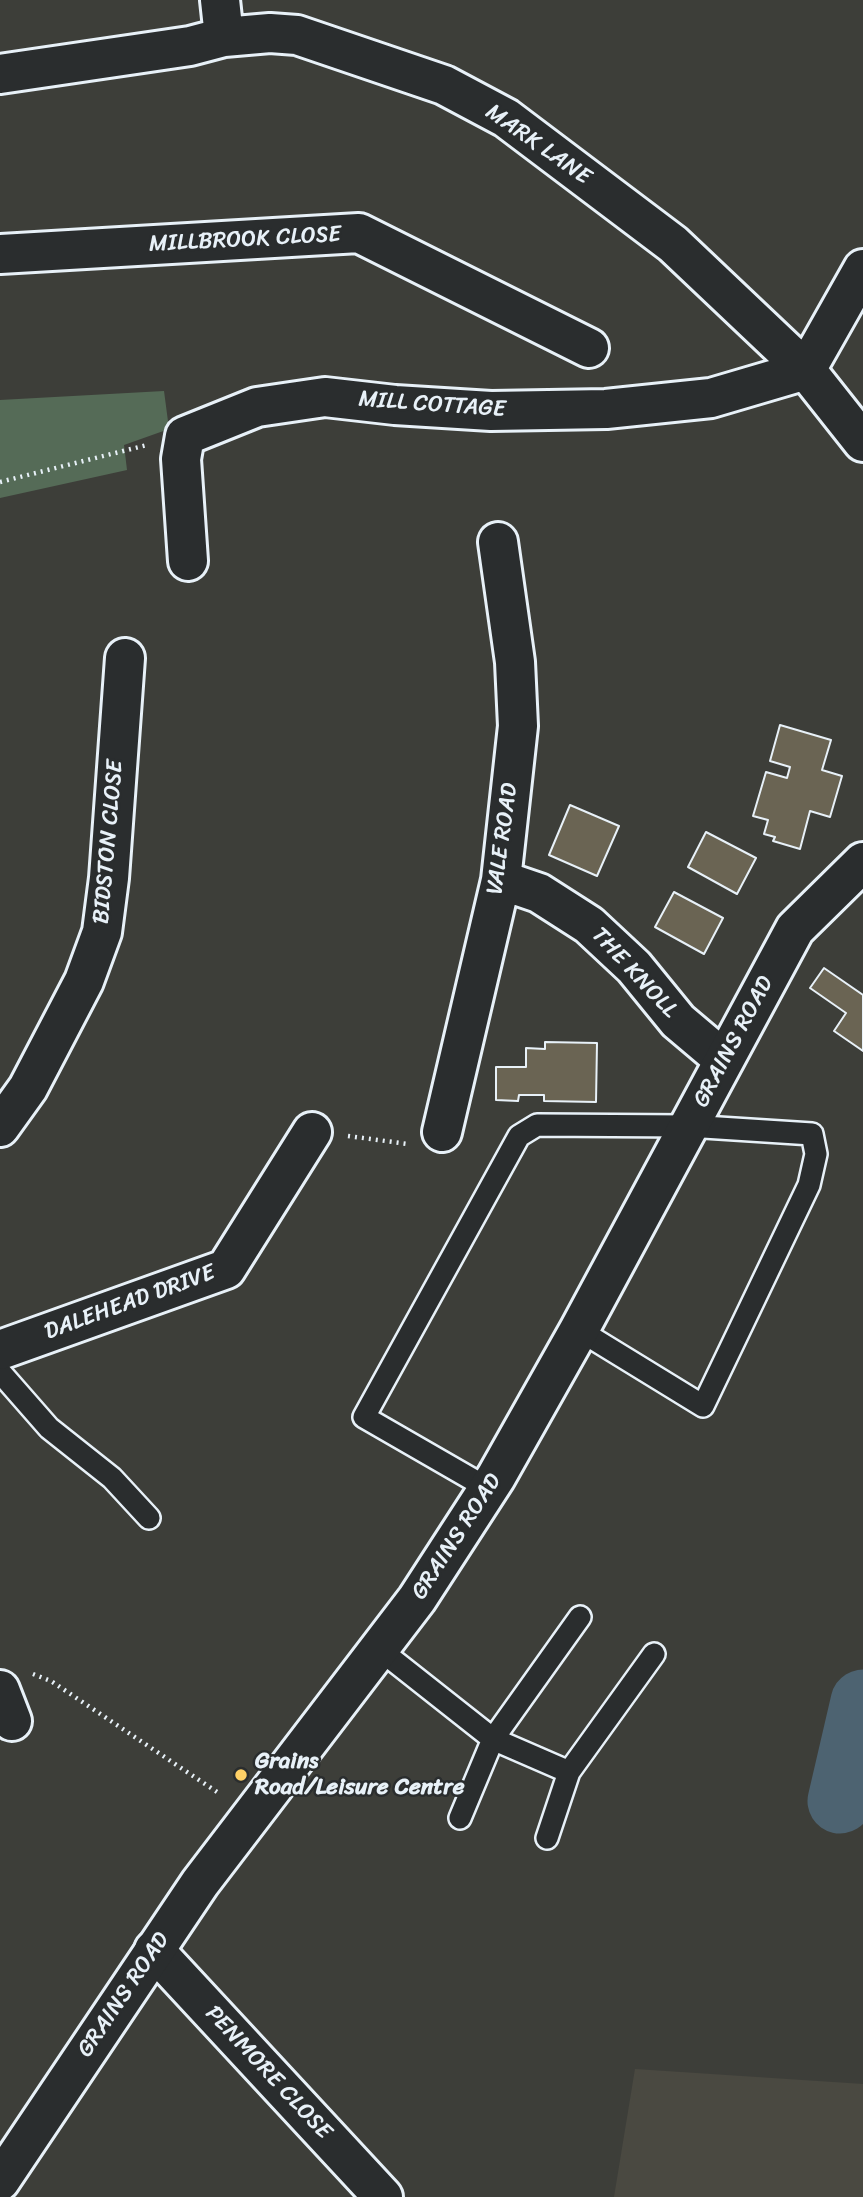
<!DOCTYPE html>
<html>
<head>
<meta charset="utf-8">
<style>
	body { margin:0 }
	canvas { display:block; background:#3d3e39 }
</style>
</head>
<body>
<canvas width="863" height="2197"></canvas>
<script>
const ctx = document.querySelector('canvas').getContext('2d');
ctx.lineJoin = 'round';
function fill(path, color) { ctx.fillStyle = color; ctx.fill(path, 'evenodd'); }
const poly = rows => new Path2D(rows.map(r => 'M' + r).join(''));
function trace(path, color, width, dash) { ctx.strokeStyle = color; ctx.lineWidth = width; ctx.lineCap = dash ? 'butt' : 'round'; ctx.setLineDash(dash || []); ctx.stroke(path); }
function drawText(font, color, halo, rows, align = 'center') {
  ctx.font = font + ' Sriracha,sans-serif'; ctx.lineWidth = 5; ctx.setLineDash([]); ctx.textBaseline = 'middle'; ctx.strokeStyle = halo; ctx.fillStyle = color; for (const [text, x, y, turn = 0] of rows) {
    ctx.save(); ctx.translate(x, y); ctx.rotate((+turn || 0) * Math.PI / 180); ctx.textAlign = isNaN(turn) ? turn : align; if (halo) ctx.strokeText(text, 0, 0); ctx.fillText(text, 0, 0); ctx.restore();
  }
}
fill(poly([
	[635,2069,863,2084,863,2197,614,2197]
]), '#4a4941');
fill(poly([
	[164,391,169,429,124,445,127,470,0,498,0,400]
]), '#556b57');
trace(poly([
	[840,1801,863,1702]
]), '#4d6371', 65);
const building = poly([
	[780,725,831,740,822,770,842,776,830,817,810,811,800,849,773,841,775,837,764,834,768,820,753,816,766,772,787,778,790,767,770,761,780,725],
	[570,805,619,826,597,876,549,855,570,805],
	[706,832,756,858,737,894,688,867,706,832],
	[674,892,723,918,704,954,655,927,674,892],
	[824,968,863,995,863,1051,834,1031,846,1013,810,988,824,968],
	[545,1042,597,1043,596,1102,544,1101,544,1095,519,1095,518,1101,496,1100,496,1067,526,1067,526,1048,545,1049,545,1042]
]);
fill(building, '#6a6453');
trace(building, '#e8f1f8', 2);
const service = poly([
	[0,1372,49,1428,112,1478,149,1518],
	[489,1489,364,1417,519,1136,537,1125,688,1126,812,1134,816,1154,809,1185,703,1406,579,1330],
	[379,1649,493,1739,569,1772],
	[460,1818,493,1739,580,1617],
	[547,1838,569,1772,654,1654]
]);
const minor = poly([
	[220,0,224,37],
	[0,74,190,46,224,37,270,33,297,35,444,85,506,118,673,244,806,370,863,442],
	[0,254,359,233,589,348],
	[188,561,181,459,185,436,257,407,325,397,395,405,491,411,606,409,711,398,806,370,863,269],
	[501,880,539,893,589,925,634,967,678,1021,723,1059],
	[0,1127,28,1088,84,981,102,932,109,878,125,658],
	[442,1132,501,880,518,726,515,662,498,542],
	[0,1350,226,1269,312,1132],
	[0,1690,12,1721],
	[154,1950,383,2197]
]);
const tertiary = poly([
	[0,2181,200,1883,417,1599,496,1477,579,1330,795,929,863,862]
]);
trace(service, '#e8f1f8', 26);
trace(minor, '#e8f1f8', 44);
trace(tertiary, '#e8f1f8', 44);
trace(poly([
	[0,482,147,445],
	[348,1136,408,1144],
	[33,1674,51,1681,220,1794]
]), '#e8f1f8', 4.5, [2, 5]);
trace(service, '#2a2d2e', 21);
trace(minor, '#2a2d2e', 38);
trace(tertiary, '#2a2d2e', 38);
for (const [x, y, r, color] of [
	[241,1775,7,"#ffd166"]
]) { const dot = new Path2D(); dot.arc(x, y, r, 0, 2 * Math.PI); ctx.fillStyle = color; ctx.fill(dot); trace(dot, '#2a2d2e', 2.5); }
drawText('23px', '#e8f1f8', '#2a2d2e', [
	["MARK LANE",538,145,35],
	["MILLBROOK CLOSE",245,240,-3],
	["MILL COTTAGE",432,405,4],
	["VALE ROAD",503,839,-82],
	["BIDSTON CLOSE",109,842,-85],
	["THE KNOLL",634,973,47],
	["GRAINS ROAD",734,1042,-62],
	["DALEHEAD DRIVE",130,1303,-20],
	["GRAINS ROAD",457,1537,-57],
	["GRAINS ROAD",124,1995,-56],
	["PENMORE CLOSE",268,2073,47]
]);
drawText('bold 23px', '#e8f1f8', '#2a2d2e', [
	["Grains",255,1762],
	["Road/Leisure Centre",255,1788]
], 'left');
</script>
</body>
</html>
